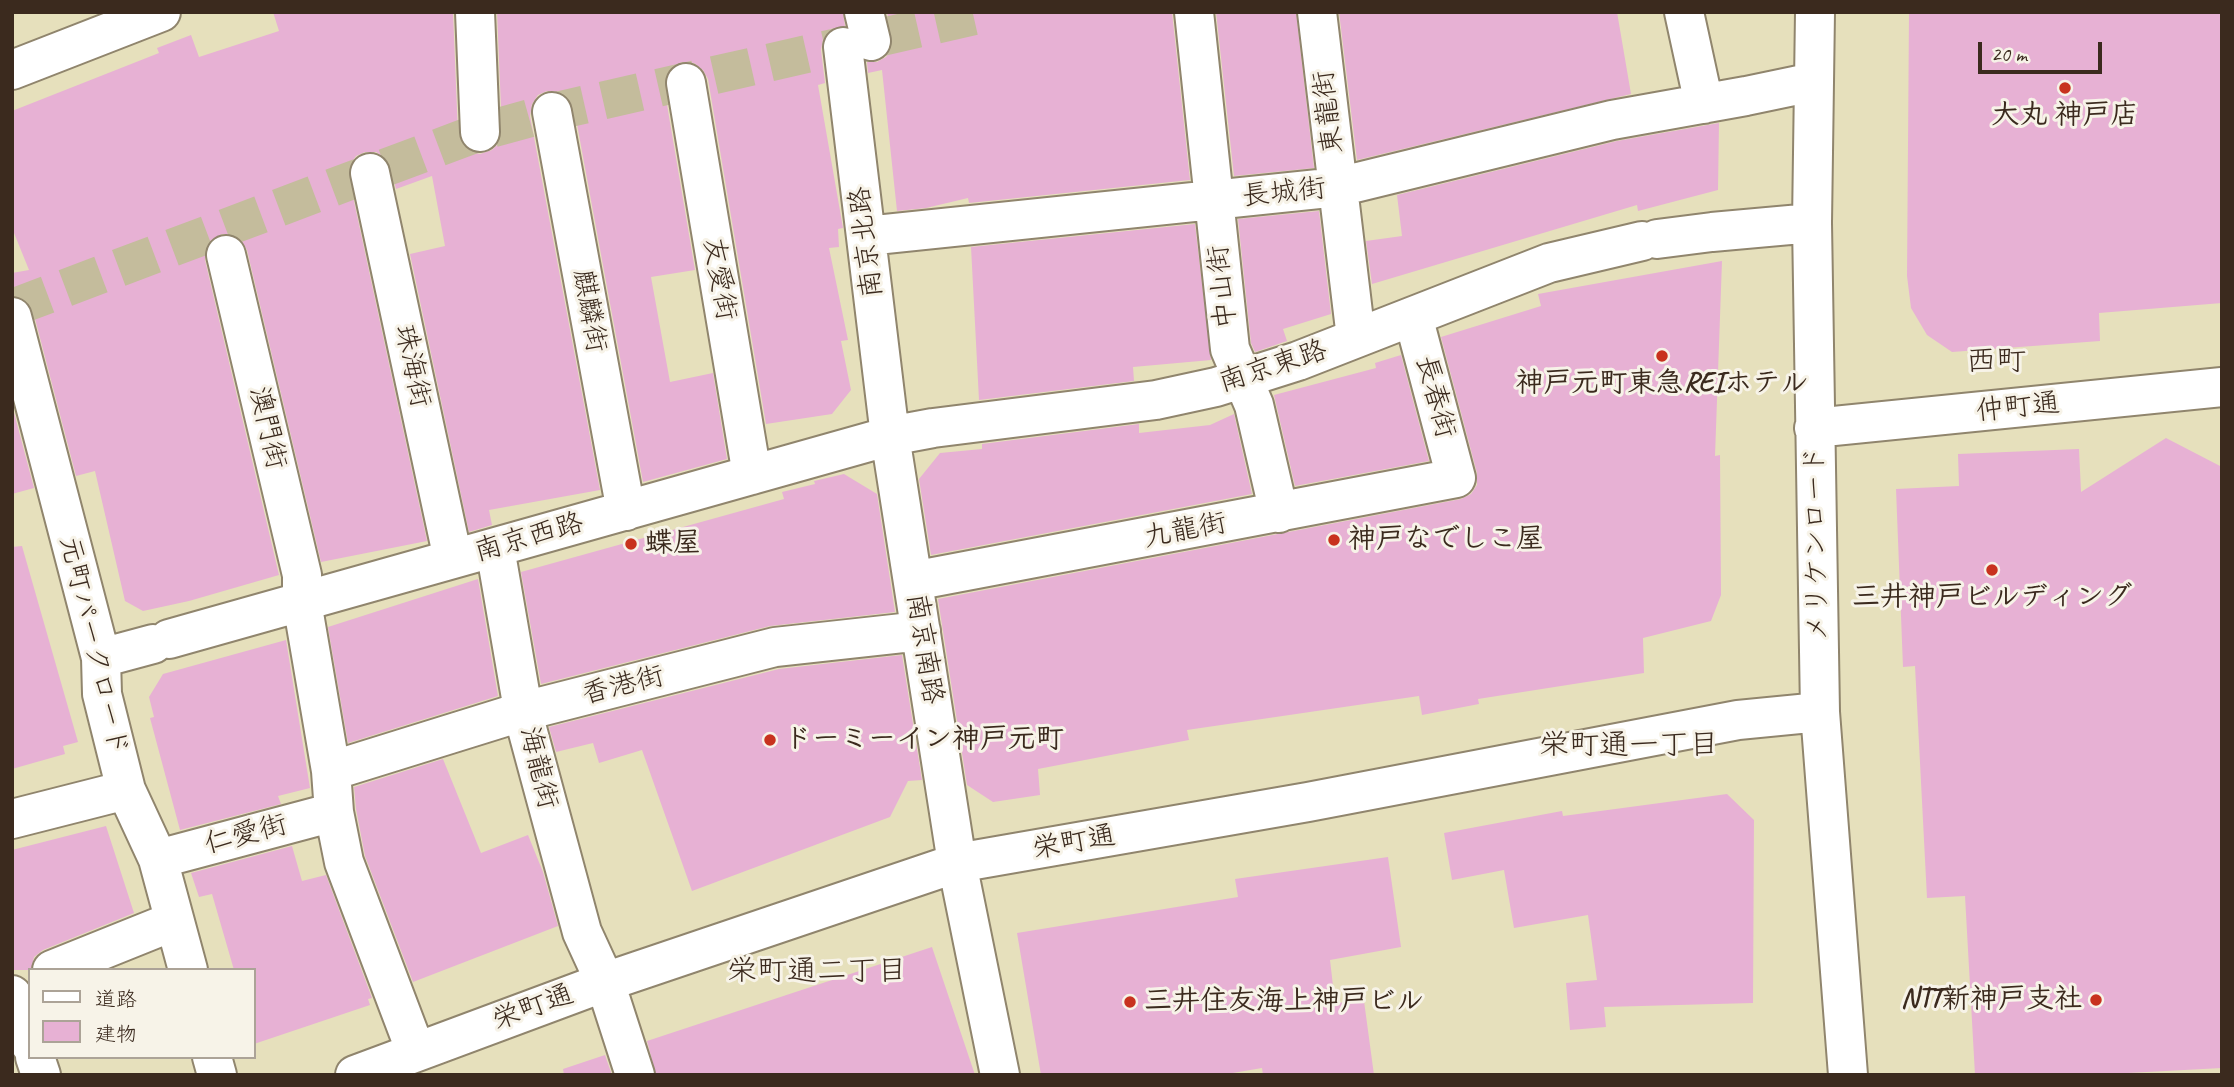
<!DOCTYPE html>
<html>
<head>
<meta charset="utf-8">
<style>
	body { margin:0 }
	#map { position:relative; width:2234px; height:1087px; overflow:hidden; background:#e6e0bc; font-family:Caveat,"Klee One",sans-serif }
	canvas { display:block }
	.frame { position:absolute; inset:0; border:14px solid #3b2a1e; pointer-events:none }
	.legend { position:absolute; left:28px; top:968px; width:228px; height:91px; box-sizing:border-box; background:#f7f3e8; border:2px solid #aca397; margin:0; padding:9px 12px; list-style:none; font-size:21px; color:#3b2a1e }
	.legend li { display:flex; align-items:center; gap:14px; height:35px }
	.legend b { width:35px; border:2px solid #aca397 }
	.scale { position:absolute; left:1978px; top:42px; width:124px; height:32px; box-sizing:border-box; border:4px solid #3b2a1e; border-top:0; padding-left:9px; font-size:21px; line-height:24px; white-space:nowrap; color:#3b2a1e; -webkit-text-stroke:5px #f7f3e8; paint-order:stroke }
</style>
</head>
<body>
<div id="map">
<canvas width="2234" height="1087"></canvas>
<div class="frame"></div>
<ul class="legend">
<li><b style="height:9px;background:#fff"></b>道路</li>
<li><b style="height:19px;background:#e7b1d4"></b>建物</li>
</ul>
<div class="scale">20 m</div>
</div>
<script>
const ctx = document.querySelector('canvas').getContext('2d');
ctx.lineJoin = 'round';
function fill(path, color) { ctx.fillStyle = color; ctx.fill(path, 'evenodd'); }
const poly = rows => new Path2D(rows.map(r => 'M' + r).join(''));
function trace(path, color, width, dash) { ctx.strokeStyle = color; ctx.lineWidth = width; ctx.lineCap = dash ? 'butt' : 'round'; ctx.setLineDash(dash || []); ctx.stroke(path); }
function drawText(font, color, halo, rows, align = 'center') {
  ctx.font = font + ' Caveat,"Klee One",sans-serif'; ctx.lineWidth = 6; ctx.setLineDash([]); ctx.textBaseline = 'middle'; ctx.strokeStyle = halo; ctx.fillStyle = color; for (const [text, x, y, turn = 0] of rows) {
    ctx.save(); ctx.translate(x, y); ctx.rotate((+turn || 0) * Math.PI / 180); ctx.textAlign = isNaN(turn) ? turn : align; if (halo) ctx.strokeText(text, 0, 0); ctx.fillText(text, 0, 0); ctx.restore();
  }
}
fill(poly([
	[273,12,453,12,458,134,462,144,469,151,480,154,492,150,499,143,502,132,497,12,843,12,845,26,830,29,823,39,821,50,825,83,818,85,843,228,838,229,839,247,829,248,848,340,841,341,851,390,832,414,766,424,708,79,703,70,694,63,682,62,673,66,666,75,664,87,695,270,651,277,670,382,713,373,727,459,643,482,574,108,569,98,560,92,547,91,538,95,532,104,530,116,600,490,489,510,492,525,469,532,410,254,445,246,432,176,396,189,391,168,387,159,376,152,365,152,356,156,349,166,349,178,427,541,321,562,247,250,241,240,233,234,222,234,211,240,205,249,205,260,279,575,189,601,143,611,125,601,95,471,76,476,33,311,27,301,18,296,12,296,12,273,29,270,12,228,12,111,159,53,157,48,191,35,199,57,279,31],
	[887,12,1172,12,1190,180,969,203,968,198,926,208,897,211,882,70,868,73,867,62,877,62,886,57,892,48,892,36],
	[1216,12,1296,12,1314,168,1234,176],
	[1339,12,1617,12,1631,94,1357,160],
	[1909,12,2222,12,2222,303,2099,313,2100,341,1952,352,1927,335,1911,308,1907,276],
	[1719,123,1718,190,1638,211,1637,205,1372,284,1366,241,1402,236,1397,195,1617,141],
	[1319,211,1331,314,1283,329,1287,341,1255,352,1251,343,1238,219],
	[1195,224,1211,360,1133,367,1134,381,979,400,971,247],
	[1722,261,1715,456,1720,455,1721,595,1711,621,1643,638,1644,673,1478,699,1479,704,1422,715,1419,696,1187,730,1189,740,1038,769,1040,795,993,802,967,785,938,599,1461,499,1471,494,1477,485,1477,473,1441,337,1541,306,1538,294],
	[1401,355,1429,461,1295,486,1274,395,1376,368,1375,363],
	[12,405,34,488,12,494],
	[1234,414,1252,494,931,555,919,479,940,453,982,449,982,444,1139,424,1139,433,1210,425],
	[2166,438,2222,467,2222,1068,2090,1075,1975,1075,1965,896,1927,898,1915,666,1903,667,1896,489,1959,486,1958,454,2079,449,2081,492],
	[844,474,877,494,895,612,770,626,541,684,521,572,784,499,782,492,815,484,814,481],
	[22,546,78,742,63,746,65,754,12,769,12,547],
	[478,579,498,696,348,743,328,627],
	[286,640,310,788,278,796,281,804,180,830,150,718,154,717,149,697,163,674],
	[902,655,922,780,908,781,890,817,692,891,642,750,599,763,593,743,556,752,549,727,779,669],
	[443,759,481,853,528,835,543,872,558,926,413,982,365,856,356,809,354,787],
	[1727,794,1754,820,1753,1003,1604,1007,1606,1027,1570,1030,1566,983,1597,980,1588,915,1514,928,1504,870,1452,880,1444,833,1562,811,1563,816],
	[106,826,134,913,43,950,34,957,31,970,12,970,12,850],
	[292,846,302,881,326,875,372,998,368,999,370,1005,254,1044,254,970,234,970,212,894,199,897,191,873],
	[1388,857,1401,947,1330,960,1335,1003,1364,1001,1374,1075,1263,1075,1262,1068,1221,1075,1041,1075,1017,933,1238,897,1235,879],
	[932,947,975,1075,656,1075,647,1041],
	[605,1055,612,1075,564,1075,563,1069]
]), '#e7b1d4');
trace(poly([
	[12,308,480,132,552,112,992,12]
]), '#c4bc9c', 38, [38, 19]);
const minor = poly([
	[475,12,480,132],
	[864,12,871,41],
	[1194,12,1230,349,1254,405,1279,513],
	[1317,12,1356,338],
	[1684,12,1704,104],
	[1815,12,1812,223,1820,712,1848,1075],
	[843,47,890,436,957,863,1000,1075],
	[12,70,161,12],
	[686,83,752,475],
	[552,112,626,511],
	[370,173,453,559],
	[866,236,1338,187,1612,120,1746,96,1813,82],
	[1657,239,1712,232,1812,223],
	[226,255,302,575,302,602,331,771,334,812,344,862,416,1052],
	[12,317,101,658,102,694,126,790,158,859,188,970],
	[1814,428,2222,387],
	[495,548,525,721,582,932,605,982,635,1075],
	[913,581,1456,478,1413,316],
	[169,639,890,436,933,428,1156,400,1216,387,1298,361,1549,263,1642,241],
	[101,658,153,644],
	[331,771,524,711,775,647,921,631],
	[12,819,126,790],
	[158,859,334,812],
	[52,970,174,921],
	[12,995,30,1044],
	[35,1057,41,1075],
	[212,1057,217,1075],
	[355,1075,605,982,957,863,1308,802,1738,720,1820,712]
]);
trace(minor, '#90856d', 42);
trace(minor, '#fff', 38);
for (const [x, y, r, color] of [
	[2065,88,7,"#c8321e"],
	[1662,356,7,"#c8321e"],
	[1334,540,7,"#c8321e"],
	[631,544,7,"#c8321e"],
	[1992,570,7,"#c8321e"],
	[770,740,7,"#c8321e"],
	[2096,1000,7,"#c8321e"],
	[1130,1002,7,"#c8321e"]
]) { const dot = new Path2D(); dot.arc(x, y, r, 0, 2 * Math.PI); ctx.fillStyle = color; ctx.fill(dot); trace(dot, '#f7f3e8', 2.5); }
drawText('28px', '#3b2a1e', '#f7f3e8', [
	["東龍街",1329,112,-97],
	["長城街",1284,193,-6],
	["南京北路",867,242,-97],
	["友愛街",719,279,80],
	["中山街",1223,287,-96],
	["麒麟街",589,311,80],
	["珠海街",412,366,78],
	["南京東路",1273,367,-18],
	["長春街",1435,397,75],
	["仲町通",2018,408,-6],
	["澳門街",267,428,77],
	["九龍街",1185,531,-11],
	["南京西路",529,538,-16],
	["メリケンロード",1817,544,-91],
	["元町パークロード",93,646,77],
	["南京南路",924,649,81],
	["香港街",623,686,-14],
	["海龍街",538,768,76],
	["仁愛街",246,835,-15],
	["栄町通",1074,843,-10],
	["栄町通",533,1008,-20]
]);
drawText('bold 28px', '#3b2a1e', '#f7f3e8', [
	["大丸 神戸店",2065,116,"center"],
	["神戸元町東急REIホテル",1662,384,"center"],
	["神戸なでしこ屋",1348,540],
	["蝶屋",645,544],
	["三井神戸ビルディング",1992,598,"center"],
	["ドーミーイン神戸元町",784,740],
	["NTT新神戸支社",2082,1000,"right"],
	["三井住友海上神戸ビル",1144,1002]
], 'left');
drawText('30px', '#3b2a1e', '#f7f3e8', [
	["西町",1996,362],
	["栄町通一丁目",1629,746],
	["栄町通二丁目",817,972]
]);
</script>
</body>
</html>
